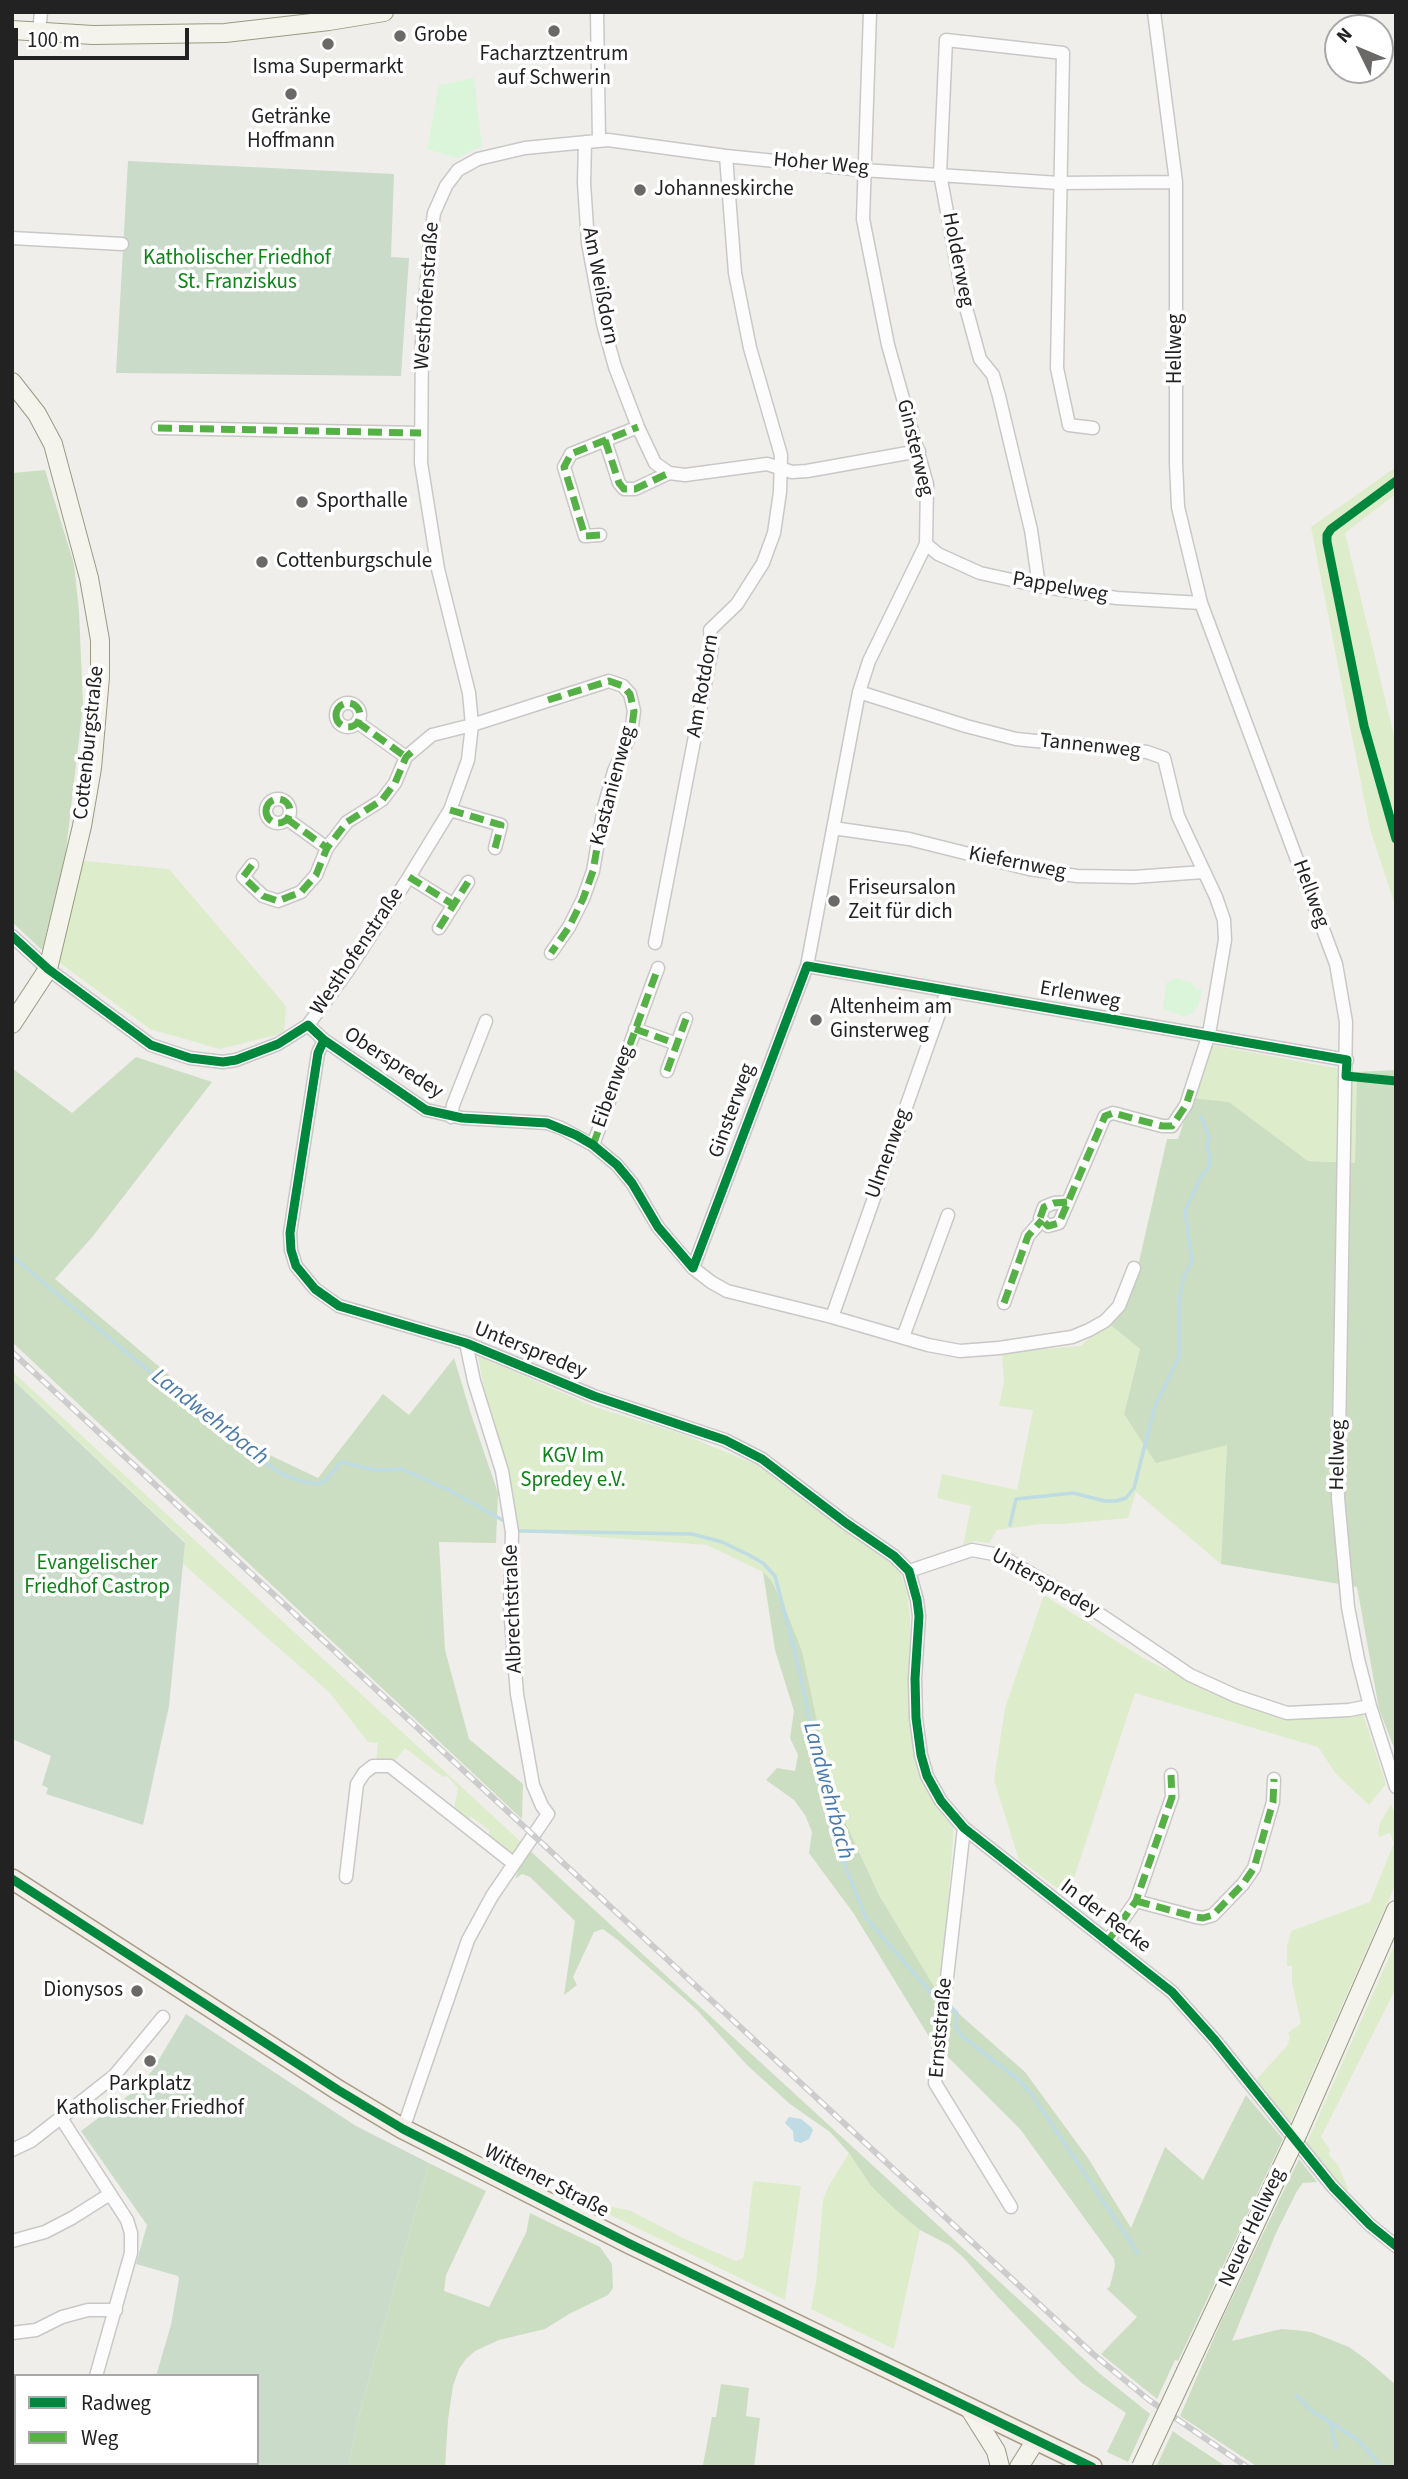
<!DOCTYPE html>
<html>
<head>
<meta charset="utf-8">
<style>
	body { margin:0 }
	#map { position:relative; width:1408px; height:2479px; overflow:hidden; background:#f0eeeb; font-family:"Source Sans 3",sans-serif }
	canvas { display:block }
	.frame { position:absolute; inset:0; border:14px solid #222; pointer-events:none }
	.legend { position:absolute; left:14px; top:2374px; width:245px; height:91px; box-sizing:border-box; background:#fff; border:2px solid #a7a7a7; margin:0; padding:9px 12px; list-style:none; font-size:21px; color:#222 }
	.legend li { display:flex; align-items:center; gap:14px; height:35px }
	.legend b { width:35px; border:2px solid #a7a7a7 }
	.north { position:absolute; left:1324px; top:14px; width:70px; height:70px; box-sizing:border-box; background:#fff; border:2px solid #a7a7a7; border-radius:50%; rotate:313deg; font-size:19px; font-weight:700; line-height:28px; text-align:center; color:#222 }
	.north::after { content:''; display:block; margin:auto; width:24px; height:32px; background:#6a6968; clip-path:polygon(50% 0,100% 100%,50% 72%,0 100%) }
	.scale { position:absolute; left:14px; top:28px; width:175px; height:32px; box-sizing:border-box; border:4px solid #222; border-top:0; padding-left:9px; font-size:21px; line-height:24px; white-space:nowrap; color:#222; -webkit-text-stroke:5px #fff; paint-order:stroke }
</style>
</head>
<body>
<div id="map">
<canvas width="1408" height="2479"></canvas>
<div class="frame"></div>
<ul class="legend">
<li><b style="height:9px;background:#00873e"></b>Radweg</li>
<li><b style="height:9px;background:#55b145"></b>Weg</li>
</ul>
<div class="north">N</div>
<div class="scale">100 m</div>
</div>
<script>
const ctx = document.querySelector('canvas').getContext('2d');
ctx.lineJoin = 'round';
function fill(path, color) { ctx.fillStyle = color; ctx.fill(path, 'evenodd'); }
const poly = rows => new Path2D(rows.map(r => 'M' + r).join(''));
function trace(path, color, width, dash) { ctx.strokeStyle = color; ctx.lineWidth = width; ctx.lineCap = dash ? 'butt' : 'round'; ctx.setLineDash(dash || []); ctx.stroke(path); }
function drawText(font, color, halo, rows, align = 'center') {
  ctx.font = font + ' "Source Sans 3",sans-serif'; ctx.lineWidth = 7; ctx.setLineDash([]); ctx.textBaseline = 'middle'; ctx.strokeStyle = halo; ctx.fillStyle = color; for (const [text, x, y, turn = 0] of rows) {
    ctx.save(); ctx.translate(x, y); ctx.rotate((+turn || 0) * Math.PI / 180); ctx.textAlign = isNaN(turn) ? turn : align; if (halo) ctx.strokeText(text, 0, 0); ctx.fillText(text, 0, 0); ctx.restore();
  }
}
fill(poly([
	[1396,467,1396,494,1345,533,1396,744,1396,908,1370,829,1311,527],
	[65,859,169,869,286,1006,284,1033,220,1049,150,1029,42,950],
	[1212,1045,1357,1072,1355,1163,1308,1161,1229,1102,1192,1098],
	[1107,1322,1140,1349,1124,1414,1227,1444,1221,1564,1136,1492,1128,1518,1063,1524,1040,1524,997,1530,989,1543,974,1541,963,1546,971,1506,937,1498,942,1474,1017,1490,1033,1410,999,1406,1004,1383,1002,1352,1081,1346],
	[478,1356,595,1407,682,1434,757,1465,899,1569,907,1593,910,1617,910,1725,915,1754,954,1825,941,1998,879,1895,827,1783,819,1730,802,1651,785,1608,771,1580,763,1572,707,1545,518,1531,506,1470,486,1400],
	[12,1371,521,1842,513,1853,508,1855,490,1840,489,1830,470,1816,469,1822,454,1809,458,1788,447,1776,443,1777,405,1748,393,1763,376,1762,378,1743,368,1742,329,1692,183,1564,185,1542,12,1379],
	[1044,1595,1143,1658,1202,1687,1293,1718,1363,1714,1386,1784,1369,1805,1336,1774,1318,1747,1135,1693,1068,1896,1019,1860,994,1780,1005,1708],
	[1391,1804,1396,1816,1396,1883,1289,2126,1254,2082,1287,2046,1290,2037,1288,2033,1301,2023,1292,1983,1292,1966,1287,1966,1287,1947,1291,1931,1370,1902,1394,1843,1390,1833,1379,1837,1378,1833,1380,1823],
	[1396,1942,1396,1988,1321,2137,1330,2149,1329,2155,1338,2165,1348,2189,1345,2192,1306,2145],
	[849,2153,871,2186,920,2230,894,2349,811,2309,816,2282,823,2200,828,2187],
	[753,2181,801,2186,785,2300,594,2207,595,2203,631,2211,685,2239,736,2261,743,2258,746,2243]
]), '#ddeccb');
fill(poly([
	[45,470,74,564,79,611,83,705,65,859,42,950,12,922,12,473],
	[136,1057,212,1082,93,1236,55,1279,257,1449,318,1478,383,1394,409,1415,454,1358,470,1411,498,1493,496,1543,439,1542,445,1650,469,1739,523,1784,522,1819,12,1342,12,1068,72,1113],
	[1396,1070,1396,1753,1379,1709,1357,1587,1221,1564,1227,1445,1156,1463,1124,1414,1140,1349,1107,1322,1138,1266,1167,1139,1178,1139,1192,1098,1229,1102,1308,1161,1355,1163,1357,1072],
	[763,1572,771,1580,785,1608,802,1651,819,1730,827,1783,879,1895,941,1998,1025,2072,1088,2158,1131,2228,1165,2147,1203,2180,1246,2095,1283,2139,1178,2361,1175,2360,1157,2399,1101,2354,1137,2317,1107,2289,1110,2286,1115,2266,1114,2259,1020,2129,931,2040,854,1914,809,1853,812,1832,805,1815,794,1800,766,1780,777,1768,795,1771,798,1755,790,1738,794,1711,775,1650],
	[527,1848,1027,2307,1099,2373,1150,2414,1128,2462,1107,2452,1126,2413,1082,2383,1063,2365,996,2295,964,2258,949,2245,920,2230,896,2210,871,2186,849,2153,830,2132,790,2104,747,2065,696,2009,619,1941,603,1929,594,1932,573,1977,577,1985,564,1995,575,1921,530,1877,522,1874,515,1879],
	[1299,2159,1317,2182,1303,2183,1297,2191,1276,2233,1232,2341,1281,2329,1295,2330,1311,2332,1349,2347,1367,2360,1396,2385,1396,2467,1258,2467,1180,2416,1222,2319],
	[429,2163,486,2191,446,2275,444,2291,489,2307,526,2233,530,2213,600,2247,612,2264,613,2288,608,2295,569,2314,545,2329,499,2340,475,2351,466,2359,459,2369,453,2386,448,2420,445,2467,348,2467,361,2407],
	[721,2384,749,2388,746,2416,760,2418,754,2467,703,2465,712,2417,716,2417],
	[1173,2431,1181,2437,1227,2467,1156,2467]
]), '#cbdec1');
fill(poly([
	[128,161,394,174,391,257,409,258,401,376,116,373],
	[12,1379,185,1543,169,1706,143,1825,46,1794,48,1788,42,1785,51,1756,12,1739],
	[186,2014,356,2126,429,2163,361,2407,348,2467,126,2467,127,2463,257,2463,257,2376,156,2376,171,2325,179,2279,178,2276,136,2264,147,2225,81,2131,133,2092,152,2071]
]), '#cadbca');
fill(poly([
	[474,78,482,146,457,158,427,149,439,85],
	[1176,978,1193,983,1193,987,1202,990,1198,1006,1193,1013,1185,1017,1163,1009,1166,983]
]), '#daf5da');
fill(poly([
	[789,2117,801,2119,811,2127,813,2130,809,2139,801,2143,794,2141,793,2131,785,2123]
]), '#bfdbe3');
trace(poly([
	[12,1256,227,1437,282,1474,304,1482,318,1484,325,1481,341,1462,375,1470,402,1469,451,1491,506,1522],
	[1010,1525,1016,1499,1073,1493,1105,1501,1116,1501,1126,1498,1134,1488,1155,1406,1179,1357,1179,1300,1184,1277,1192,1262,1185,1211,1201,1177,1209,1167,1210,1159,1207,1145,1209,1137,1201,1117],
	[520,1531,692,1534,722,1542,749,1555,763,1563,775,1576,798,1664,830,1821,837,1846,866,1918,933,1995,941,2000],
	[948,2004,957,2013,956,2027,963,2037,1019,2080,1032,2095,1138,2253],
	[1296,2395,1311,2410,1358,2440,1382,2467],
	[1330,2422,1336,2448]
]), '#bfdbe3', 3.5);
const street = poly([
	[597,12,599,141],
	[1154,12,1176,182,1176,463,1178,507,1201,603,1336,964,1346,1022,1338,1498,1348,1607,1358,1659,1370,1706,1396,1787],
	[39,32,41,12],
	[585,142,584,183,588,243,603,324,615,367,638,427,655,463,669,473,685,475,767,464,792,472,807,471,919,451],
	[12,238,122,244],
	[158,428,421,433],
	[605,440,619,483,624,489,635,489,669,473],
	[600,535,585,536,564,467,571,454,638,427],
	[926,544,938,554,980,573,1039,586,1117,598,1201,603],
	[1039,586,1031,530,999,396,993,375,980,359,962,293,940,174,946,40,1063,53,1057,368,1069,425,1093,428],
	[859,692,966,726,1016,739,1147,752,1164,758,1178,816,1216,897,1224,920,1225,940,1209,1034,1186,1105,1172,1126,1162,1126,1113,1113,1105,1116,1059,1223,1048,1226,1040,1218,1044,1207,1054,1203,1067,1202],
	'336 715a12 12 0 1 1 24 0a12 12 0 1 1-24 0Z',
	[357,722,406,757],
	'266 811a12 12 0 1 1 24 0a12 12 0 1 1-24 0Z',
	[450,810,501,825,495,848],
	[287,819,327,848],
	[833,828,909,839,1029,869,1077,876,1134,877,1203,872],
	[252,865,243,877,263,896,278,901,301,892,316,875,327,848,347,822,382,800,395,783,406,757,432,735,472,725,609,681,623,686,630,694,634,711,631,733,614,771,604,807,593,871,583,899,569,927,551,953],
	[409,877,454,905],
	[439,928,468,882],
	[12,936,48,969,151,1045,190,1058,223,1062,236,1060,278,1044,308,1025,349,969,409,877,450,810,468,760,472,725,469,693,438,569,421,463,422,341,430,241,434,213,446,186,458,170,478,159,525,148,608,140,726,156,863,170,1059,183,1176,182],
	[655,943,712,648,710,630,737,604,763,563,774,533,780,492,781,455,750,348,735,273,726,156],
	[807,966,1347,1060],
	[308,1025,324,1040,426,1110,462,1118,547,1123,561,1128,593,1145,617,1165,632,1183,658,1227,693,1268,711,1282,727,1291,832,1317,928,1345,960,1351,999,1348,1072,1337,1089,1330,1105,1321,1119,1306,1134,1268],
	[635,1029,677,1044],
	[324,1040,318,1053,290,1233,291,1250,296,1266,315,1289,339,1306,466,1343,594,1396,725,1440,762,1459,846,1523,894,1556,909,1571,917,1600,919,1616,915,1679,916,1718,921,1755,927,1776,941,1801,964,1828,1172,1992,1214,2039,1333,2187,1370,2225,1396,2246],
	[667,1071,686,1019],
	[451,1117,453,1105,486,1021],
	[593,1145,658,968],
	[693,1268,807,966,859,692,869,661,926,544,927,484,888,345,863,219,870,12],
	[1004,1303,1028,1236,1042,1220],
	[832,1317,947,991],
	[903,1337,948,1215],
	[909,1571,972,1550,999,1555,1095,1611,1190,1675,1236,1696,1287,1713,1349,1710,1370,1706],
	[964,1828,935,2083,1011,2207],
	[346,1877,357,1784,364,1773,373,1766,390,1766,513,1863],
	[1136,1901,1196,1917,1203,1918,1213,1915,1243,1884,1254,1868,1273,1802,1274,1779],
	[1108,1941,1136,1901,1172,1797,1171,1775],
	[61,2118,127,2220,131,2233,131,2253,96,2376],
	[403,2129,468,1940,492,1896,548,1814,542,1806,533,1785,517,1694,510,1608,512,1532,502,1471,474,1381,466,1343],
	[12,2150,31,2141,114,2076,163,2017],
	[12,2241,45,2232,72,2218,110,2194],
	[12,2333,36,2330,62,2317,88,2310,116,2310],
	[12,2423,16,2422],
	[65,2467,67,2463]
]);
const secondary = poly([
	[12,30,93,35,225,33,329,21,384,12],
	[12,382,37,414,53,444,89,578,100,640,100,677,92,768,82,826,48,969,12,1024],
	[1298,2133,1396,1910],
	[1186,2371,1290,2150],
	[969,2408,996,2451,1000,2467],
	[1019,2467,1036,2440]
]);
const primary = poly([
	[12,1879,338,2090,403,2129,630,2244,1092,2467]
]);
trace(street, '#c9c8c7', 15);
trace(secondary, '#999a82', 20);
trace(primary, '#a79c86', 22);
trace(street, '#fdfcfc', 12);
trace(secondary, '#f4f4ed', 18);
trace(primary, '#f3ede7', 19);
const rail = poly([
	[12,1352,1093,2354,1149,2400,1247,2467]
]);
trace(rail, '#ccc', 6);
trace(rail, '#fff', 3.5, [10]);
const secondaryBridge = poly([
	[1290,2150,1298,2133],
	[1141,2467,1186,2371]
]);
trace(secondaryBridge, '#999a82', 20, []);
trace(secondaryBridge, '#f4f4ed', 18);
trace(poly([
	[158,428,421,433],
	[605,440,619,483,624,489,635,489,669,473],
	[600,535,585,536,564,467,571,454,638,427],
	[548,700,609,681,623,686,630,694,634,711,631,733,614,771,604,807,593,871,583,899,569,927,551,953],
	'336 715a12 12 0 1 1 24 0a12 12 0 1 1-24 0Z',
	[357,722,406,757],
	'266 811a12 12 0 1 1 24 0a12 12 0 1 1-24 0Z',
	[450,810,501,825,495,848],
	[287,819,327,848],
	[252,865,243,877,263,896,278,901,301,892,316,875,327,848,347,822,382,800,395,783,406,757,415,749],
	[409,877,454,905],
	[439,928,468,882],
	[635,1029,677,1044],
	[667,1071,686,1019],
	[593,1145,658,968],
	[1067,1202,1054,1203,1044,1207,1040,1218,1048,1226,1059,1223,1105,1116,1113,1113,1162,1126,1172,1126,1186,1105,1191,1090],
	[1004,1303,1028,1236,1042,1220],
	[1136,1901,1196,1917,1203,1918,1213,1915,1243,1884,1254,1868,1273,1802,1274,1779],
	[1108,1941,1136,1901,1172,1797,1171,1775]
]), '#55b145', 7, [14, 7]);
trace(poly([
	[1396,481,1331,529,1327,535,1327,542,1364,726,1396,839],
	[12,936,48,969,151,1045,190,1058,223,1062,236,1060,278,1044,308,1025,324,1040,426,1110,462,1118,547,1123,576,1135,593,1145,617,1165,632,1183,658,1227,693,1268,807,966,1347,1060,1346,1076,1396,1081],
	[324,1040,318,1053,290,1233,291,1250,296,1266,315,1289,339,1306,466,1343,594,1396,725,1440,762,1459,846,1523,894,1556,909,1571,917,1600,919,1616,915,1679,916,1718,921,1755,927,1776,941,1801,964,1828,1172,1992,1214,2039,1333,2187,1370,2225,1396,2246],
	[12,1879,338,2090,403,2129,630,2244,1092,2467]
]), '#00873e', 9);
for (const [x, y, r, color] of [
	[554,31,7,"#6a6968"],
	[400,36,7,"#6a6968"],
	[328,44,7,"#6a6968"],
	[291,94,7,"#6a6968"],
	[640,190,7,"#6a6968"],
	[302,502,7,"#6a6968"],
	[262,562,7,"#6a6968"],
	[834,901,7,"#6a6968"],
	[816,1020,7,"#6a6968"],
	[137,1991,7,"#6a6968"],
	[150,2061,7,"#6a6968"]
]) { const dot = new Path2D(); dot.arc(x, y, r, 0, 2 * Math.PI); ctx.fillStyle = color; ctx.fill(dot); trace(dot, '#fff', 2.5); }
drawText('21px', '#222', '#fff', [
	["Grobe",414,36],
	["Facharztzentrum",554,55,"center"],
	["auf Schwerin",554,79,"center"],
	["Isma Supermarkt",328,68,"center"],
	["Getränke",291,118,"center"],
	["Hoffmann",291,142,"center"],
	["Johanneskirche",654,190],
	["Sporthalle",316,502],
	["Cottenburgschule",276,562],
	["Friseursalon",848,889],
	["Zeit für dich",848,913],
	["Altenheim am",830,1008],
	["Ginsterweg",830,1032],
	["Dionysos",123,1991,"right"],
	["Parkplatz",150,2085,"center"],
	["Katholischer Friedhof",150,2109,"center"]
], 'left');
drawText('21px', '#222', '#fff', [
	["Hoher Weg",821,165,5],
	["Holderweg",957,260,79],
	["Am Weißdorn",599,286,79],
	["Westhofenstraße",428,296,-86],
	["Hellweg",1176,349,-90],
	["Ginsterweg",914,448,76],
	["Pappelweg",1060,588,10],
	["Am Rotdorn",704,686,-80],
	["Cottenburgstraße",90,743,-84],
	["Tannenweg",1090,747,6],
	["Kastanienweg",614,786,-75],
	["Kiefernweg",1017,864,11],
	["Hellweg",1310,894,70],
	["Westhofenstraße",358,952,-56],
	["Erlenweg",1080,996,10],
	["Oberspredey",393,1064,33],
	["Eibenweg",614,1087,-70],
	["Ginsterweg",733,1111,-70],
	["Ulmenweg",889,1154,-70],
	["Unterspredey",530,1351,22],
	["Hellweg",1339,1455,-89],
	["Unterspredey",1045,1584,29],
	["Albrechtstraße",514,1609,-92],
	["In der Recke",1105,1917,37],
	["Ernststraße",942,2028,-85],
	["Wittener Straße",546,2182,27],
	["Neuer Hellweg",1253,2228,-65]
]);
drawText('21px', '#0c8416', '#fff', [
	["Katholischer Friedhof",237,259],
	["St. Franziskus",237,283],
	["KGV Im",573,1457],
	["Spredey e.V.",573,1481],
	["Evangelischer",97,1564],
	["Friedhof Castrop",97,1588]
]);
drawText('italic 23px', '#4a7aab', '#fff', [
	["Landwehrbach",209,1418,38],
	["Landwehrbach",827,1791,75]
]);
</script>
</body>
</html>
